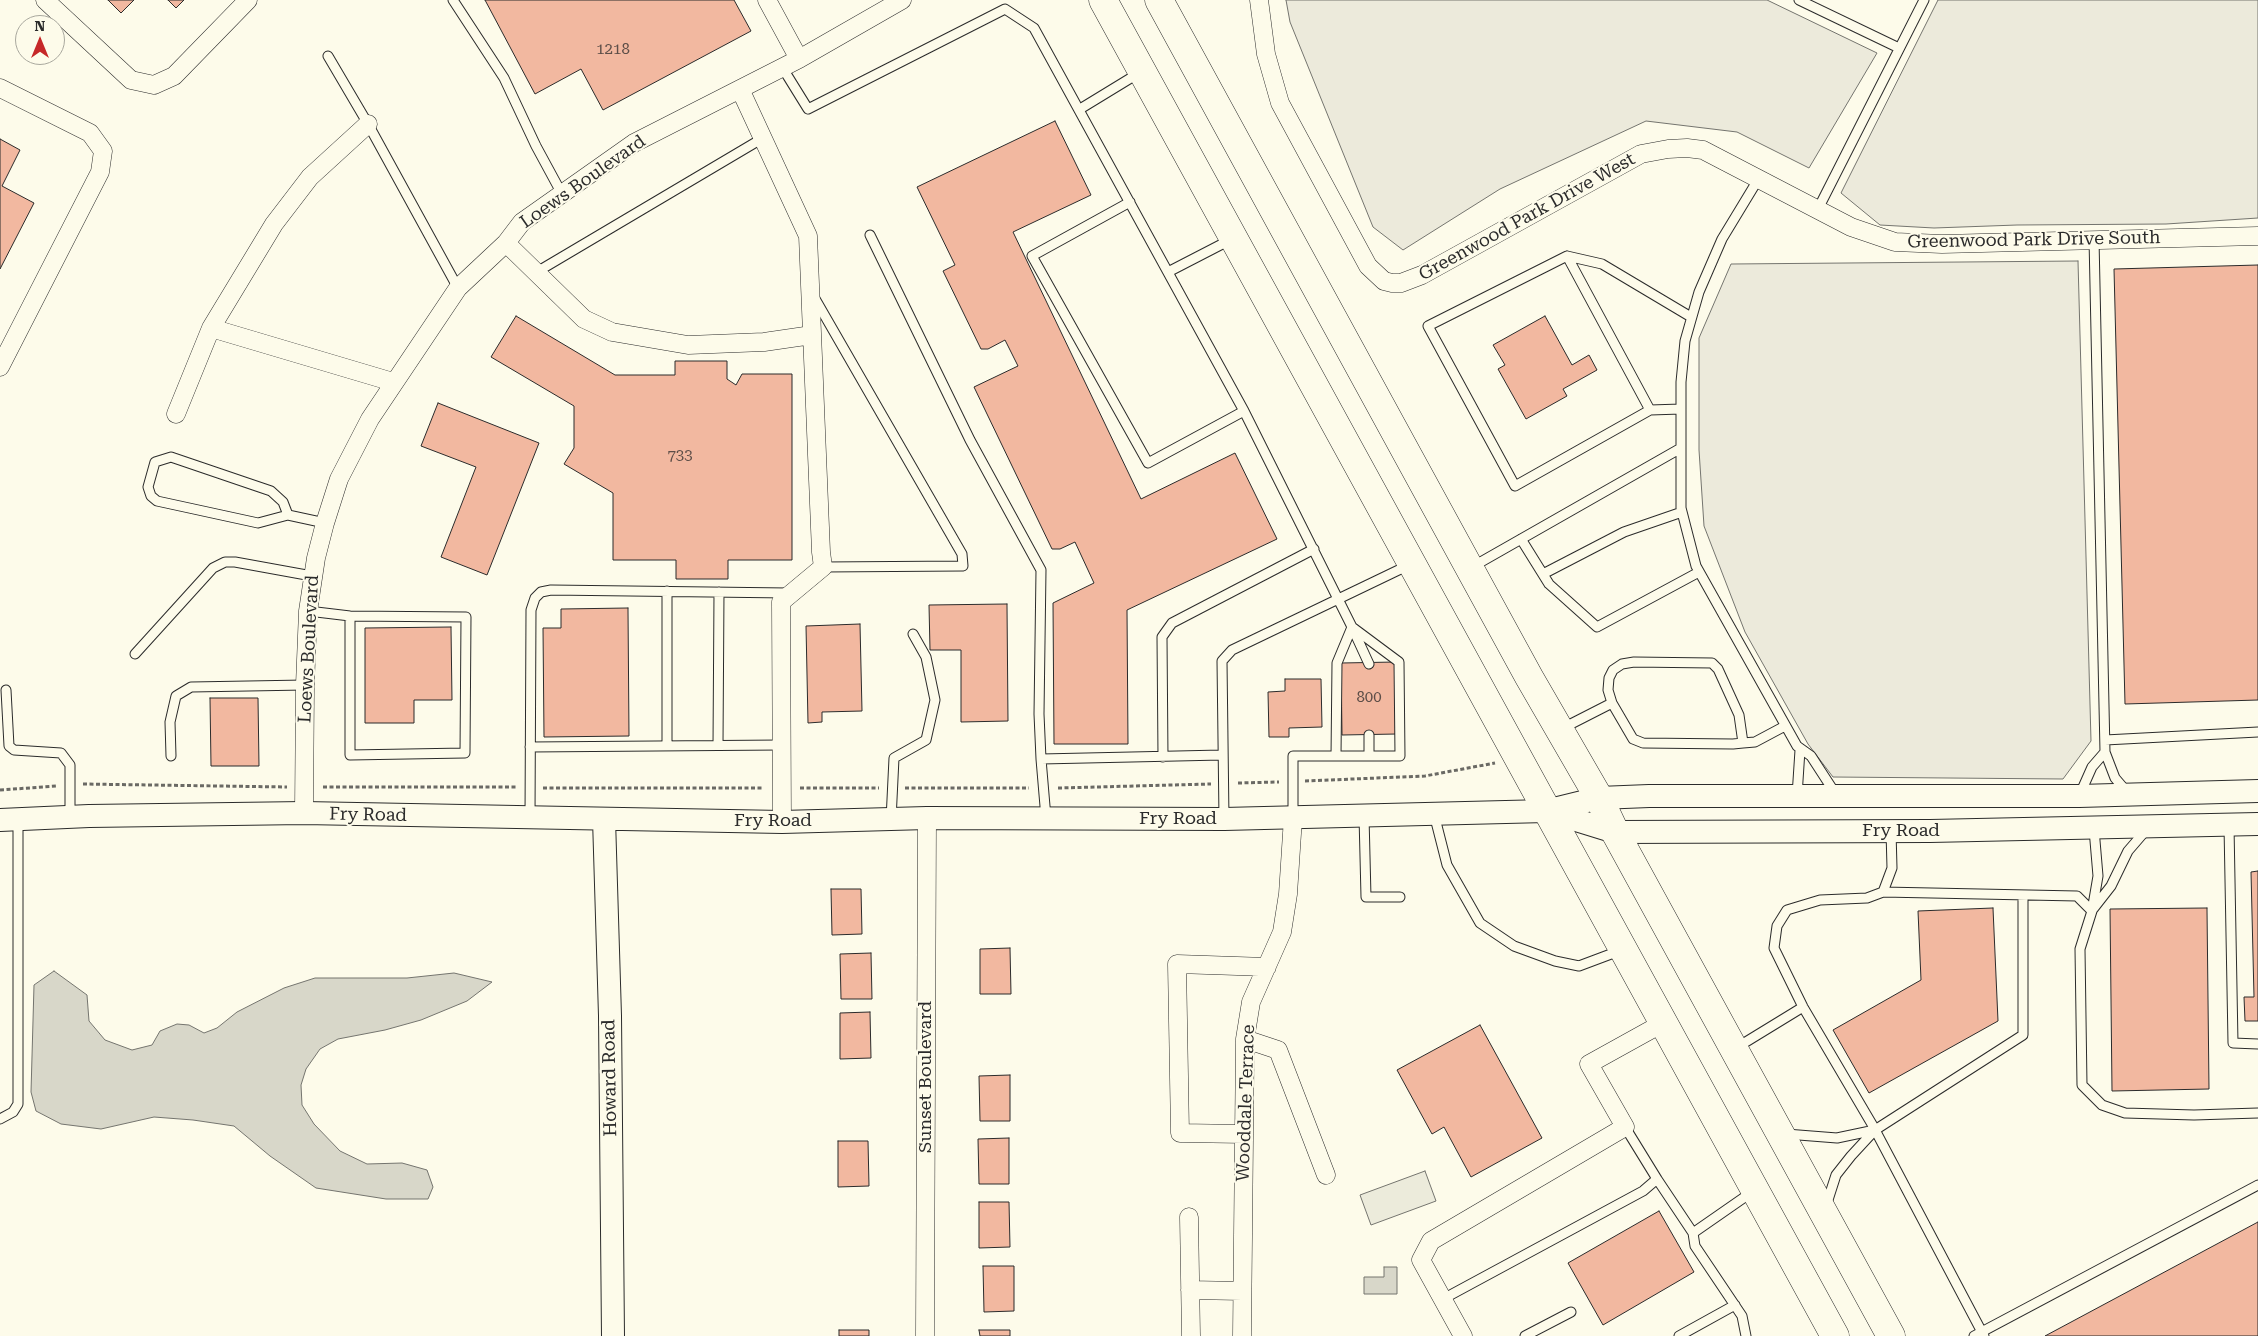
<!DOCTYPE html>
<html>
<head>
<meta charset="utf-8">
<style>
	body { margin:0 }
	#map { position:relative; width:2258px; height:1336px; overflow:hidden; background:#fdfbea; font-family:"Roboto Serif",serif }
	canvas { display:block }
	.north { position:absolute; left:15px; top:15px; width:50px; height:50px; box-sizing:border-box; background:#fdfbea; border:1px solid #a9a89e; border-radius:50%; rotate:0deg; font-size:14px; font-weight:700; line-height:20px; text-align:center; color:#2b2b2b }
	.north::after { content:''; display:block; margin:auto; width:18px; height:22px; background:#c62828; clip-path:polygon(50% 0,100% 100%,50% 72%,0 100%) }
</style>
</head>
<body>
<div id="map">
<canvas width="2258" height="1336"></canvas>
<div class="north">N</div>
</div>
<script>
const ctx = document.querySelector('canvas').getContext('2d');
ctx.lineJoin = 'round';
function fill(path, color) { ctx.fillStyle = color; ctx.fill(path, 'evenodd'); }
const poly = rows => new Path2D(rows.map(r => 'M' + r).join(''));
function trace(path, color, width, dash) { ctx.strokeStyle = color; ctx.lineWidth = width; ctx.lineCap = dash ? 'butt' : 'round'; ctx.setLineDash(dash || []); ctx.stroke(path); }
function drawText(font, color, halo, rows, align = 'center') {
  ctx.font = font + ' "Roboto Serif",serif'; ctx.lineWidth = 4; ctx.setLineDash([]); ctx.textBaseline = 'middle'; ctx.strokeStyle = halo; ctx.fillStyle = color; for (const [text, x, y, turn = 0] of rows) {
    ctx.save(); ctx.translate(x, y); ctx.rotate((+turn || 0) * Math.PI / 180); ctx.textAlign = isNaN(turn) ? turn : align; if (halo) ctx.strokeText(text, 0, 0); ctx.fillText(text, 0, 0); ctx.restore();
  }
}
const green = poly([
	[1425,1171,1436,1201,1371,1225,1360,1195,1425,1171]
]);
fill(green, '#ecebdb');
trace(green, '#74746e', 1);
const parking = poly([
	[1286,0,1767,0,1877,53,1809,168,1737,132,1646,121,1500,189,1403,250,1373,227,1290,22,1286,0],
	[1938,0,2258,0,2258,218,2166,224,2017,225,1934,228,1880,225,1841,193,1938,0],
	[2078,261,2091,741,2063,779,1833,777,1808,744,1745,632,1704,526,1699,450,1699,338,1731,264,2078,261]
]);
fill(parking, '#eceadb');
trace(parking, '#74746e', 1);
const water = poly([
	[54,971,87,995,89,1021,105,1040,132,1050,152,1045,160,1031,177,1024,189,1025,204,1033,217,1028,237,1012,284,988,315,978,407,978,454,973,492,982,467,1001,421,1020,385,1030,338,1039,320,1049,306,1069,301,1085,302,1105,314,1124,340,1151,367,1164,402,1163,427,1170,433,1187,428,1199,386,1199,316,1188,270,1156,234,1126,193,1120,154,1117,101,1129,61,1124,36,1111,31,1092,34,985,54,971],
	[1384,1267,1397,1267,1397,1294,1364,1294,1364,1277,1384,1277,1384,1267]
]);
fill(water, '#d8d7c9');
trace(water, '#74746e', 1);
const building = poly([
	[108,0,134,0,121,13,108,0],
	[168,0,184,0,176,8,168,0],
	[485,0,734,0,751,31,603,110,581,69,535,94,485,0],
	[1055,121,1091,195,1013,232,1141,499,1235,453,1277,539,1127,610,1128,744,1054,744,1053,603,1094,583,1075,542,1060,549,1052,549,974,387,1018,366,1005,340,988,349,981,349,943,271,955,265,917,187,1055,121],
	[0,139,20,150,2,186,34,203,0,269,0,139],
	[2258,265,2258,700,2125,704,2114,269,2258,265],
	[516,316,615,375,675,375,675,361,727,361,727,379,736,385,742,374,792,374,792,560,728,560,728,579,676,579,676,560,613,560,613,493,564,464,574,448,574,406,491,357,516,316],
	[1545,316,1572,365,1589,355,1597,370,1563,389,1567,396,1526,419,1498,369,1505,365,1493,345,1545,316],
	[438,403,539,443,487,575,441,557,476,467,421,446,438,403],
	[1007,604,1008,721,961,722,961,650,930,650,929,605,1007,604],
	[628,608,629,736,544,737,543,628,561,628,561,609,628,608],
	[860,624,862,711,822,712,822,722,808,723,806,626,860,624],
	[451,627,452,700,414,700,414,723,365,723,365,628,451,627],
	[1396,662,1397,734,1342,735,1341,663,1396,662],
	[1285,679,1321,679,1322,727,1289,728,1289,737,1269,737,1268,692,1285,691,1285,679],
	[210,698,258,698,259,766,211,766,210,698],
	[2258,871,2258,1021,2245,1021,2244,997,2254,997,2251,872,2258,871],
	[831,889,861,889,862,934,832,935,831,889],
	[1993,908,1998,1021,1869,1093,1833,1030,1921,980,1918,911,1993,908],
	[2207,908,2209,1089,2112,1091,2110,909,2207,908],
	[1010,948,1011,994,980,994,980,949,1010,948],
	[871,953,872,999,841,999,840,954,871,953],
	[870,1012,871,1058,840,1059,840,1013,870,1012],
	[1480,1025,1542,1138,1471,1177,1444,1127,1432,1134,1397,1070,1480,1025],
	[1010,1075,1010,1121,980,1121,979,1076,1010,1075],
	[1009,1138,1009,1184,979,1184,978,1139,1009,1138],
	[838,1141,868,1141,869,1186,838,1187,838,1141],
	[979,1202,1009,1202,1010,1247,979,1248,979,1202],
	[1659,1211,1694,1272,1603,1325,1568,1263,1659,1211],
	[2258,1222,2258,1336,2045,1336,2258,1222],
	[983,1266,1014,1266,1014,1311,984,1312,983,1266],
	[839,1330,869,1330,869,1336,839,1336,839,1330],
	[979,1330,1010,1330,1010,1336,980,1336,979,1330]
]);
fill(building, '#f2b8a0');
trace(building, '#2b2b2b', 1);
const service = poly([
	[453,0,504,78,536,146,562,194],
	[1799,0,1899,48],
	[328,56,368,124,458,288],
	[782,67,808,109,1005,9,1034,28,1244,411,1352,627,1369,664],
	[1080,109,1139,73],
	[1759,178,1722,239,1699,292,1685,341,1681,382,1681,508,1696,566,1797,746,1811,756,1835,793],
	[1130,202,1032,256,1148,463,1244,411],
	[1817,211,1924,0],
	[870,235,970,440,1041,570,1039,714,1041,759],
	[2094,239,2105,752,2115,778,2127,792],
	[1567,256,1650,410],
	[1168,272,1230,240],
	[535,273,763,138],
	[814,297,962,554,963,566,823,567],
	[1681,409,1650,410,1515,486,1428,326,1567,256,1602,264,1691,317],
	[288,515,283,502,271,491,171,457,155,462,148,487,151,496,157,501,258,523,288,515,325,523],
	[1521,539,1549,584,1597,627,1699,572],
	[1472,567,1681,448],
	[1543,574,1624,532,1682,512],
	[667,591,667,746],
	[308,611,350,616,466,617,465,753,350,755,350,616],
	[135,654,213,568,225,562,235,562,312,576],
	[6,690,9,746,14,750,61,753,70,765,70,817],
	[1563,728,1612,703],
	[2105,740,2258,732],
	[1743,743,1739,715,1718,669,1712,663,1634,662,1622,664,1613,670,1609,678,1608,690,1612,703,1633,739,1643,743,1733,744,1743,743,1755,742,1785,726],
	[718,745,719,592],
	[530,747,781,745],
	[171,756,170,722,176,696,191,687,305,685],
	[1336,756,1337,663,1352,627,1399,662,1400,756,1369,756],
	[1163,757,1162,637,1172,623,1314,549],
	[2080,794,2092,767,2105,752],
	[1797,796,1800,750],
	[1434,814,1447,865,1480,923,1514,946,1555,961,1579,966,1619,951],
	[1364,816,1366,897,1400,897],
	[530,818,531,610,535,598,541,592,551,590,788,593],
	[1046,818,1041,759,1222,755],
	[1293,818,1293,756,1369,756,1369,735],
	[1224,819,1222,661,1232,650,1409,565],
	[891,820,894,758,926,740,935,700,926,657,913,634],
	[2229,826,2233,1043,2258,1044],
	[2094,829,2098,876,2092,911,2080,949,2082,1085,2102,1105,2125,1113,2194,1115,2258,1113],
	[1891,831,1892,868,1883,892,1867,898,1820,900,1787,910,1777,926,1774,948,1803,1007,1873,1126,1984,1336],
	[1883,892,2077,896,2092,911],
	[2093,909,2111,886,2128,851,2147,829],
	[1736,1048,1803,1007],
	[0,1119,13,1112,18,1104,18,819],
	[1786,1134,1837,1138,1875,1130],
	[1657,1179,1693,1233],
	[1826,1206,1836,1175,1851,1156,1875,1130,2023,1035,2023,895],
	[1443,1299,1643,1191,1657,1179,1625,1127],
	[1525,1336,1571,1312],
	[1679,1336,1735,1305],
	[1746,1336,1742,1316,1695,1246,1693,1233,1752,1192],
	[1974,1336,2258,1185]
]);
const minor = poly([
	[45,0,131,80,154,85,174,76,248,0],
	[767,0,799,59],
	[1259,0,1266,54,1280,103,1368,266,1384,281,1392,283,1401,283,1422,275,1641,154,1668,149,1687,148,1703,150,1851,227,1895,242,1942,244,2258,236],
	[0,88,90,133,103,151,100,172,0,367],
	[740,89,808,236,821,552,823,567,781,602,782,822],
	[506,243,584,319,612,332,688,345,764,342,812,335],
	[211,328,393,382],
	[176,414,211,328,274,224,310,177,368,124],
	[304,813,305,685,308,611,316,558,325,523,339,479,370,419,458,288,506,243,522,222,634,143,799,59,902,0],
	[1245,1039,1278,1050,1326,1175],
	[1244,1134,1180,1133,1177,964,1267,967],
	[1189,1217,1191,1336],
	[1190,1290,1242,1291],
	[925,1336,927,818],
	[1242,1336,1245,1039,1251,1002,1282,932,1288,894,1293,818],
	[1463,1336,1421,1260,1431,1241,1625,1127,1589,1064,1663,1023]
]);
const tertiary = poly([
	[1547,811,1615,832,1930,831,2258,824],
	[604,819,610,1016,613,1336],
	[0,820,89,816,304,813,782,822,927,818,1224,819,1546,811,1599,798,1649,796,2079,796,2258,791]
]);
const primary = poly([
	[1103,0,1835,1336],
	[1159,0,1529,677,1599,798,1615,832,1891,1336]
]);
trace(service, '#2b2b2b', 11);
trace(minor, '#2b2b2b', 19);
trace(tertiary, '#2b2b2b', 24);
trace(primary, '#2b2b2b', 29);
trace(poly([
	[1305,781,1425,776,1495,763],
	[1238,783,1279,782],
	[83,784,287,787],
	[323,787,517,787],
	[543,788,764,788],
	[800,788,879,788],
	[905,788,1029,788],
	[1058,788,1211,784],
	[0,790,57,786]
]), '#6a6964', 3, [4, 2.5]);
trace(service, '#fdfbea', 9);
trace(minor, '#fdfbea', 18);
trace(tertiary, '#fdfbea', 22);
trace(primary, '#fdfbea', 28);
drawText('15px', '#5d4e48', null, [
	["1218",613,50],
	["733",680,456],
	["800",1369,698]
]);
drawText('18px', '#2b2b2b', '#fdfbea', [
	["Loews Boulevard",583,182,-35],
	["Greenwood Park Drive West",1527,217,-29],
	["Greenwood Park Drive South",2034,240,-1],
	["Loews Boulevard",309,649,-87],
	["Fry Road",368,815,1],
	["Fry Road",1178,819],
	["Fry Road",773,821],
	["Fry Road",1901,831],
	["Sunset Boulevard",926,1077,-90],
	["Howard Road",610,1078,-91],
	["Wooddale Terrace",1246,1103,-88]
]);
</script>
</body>
</html>
